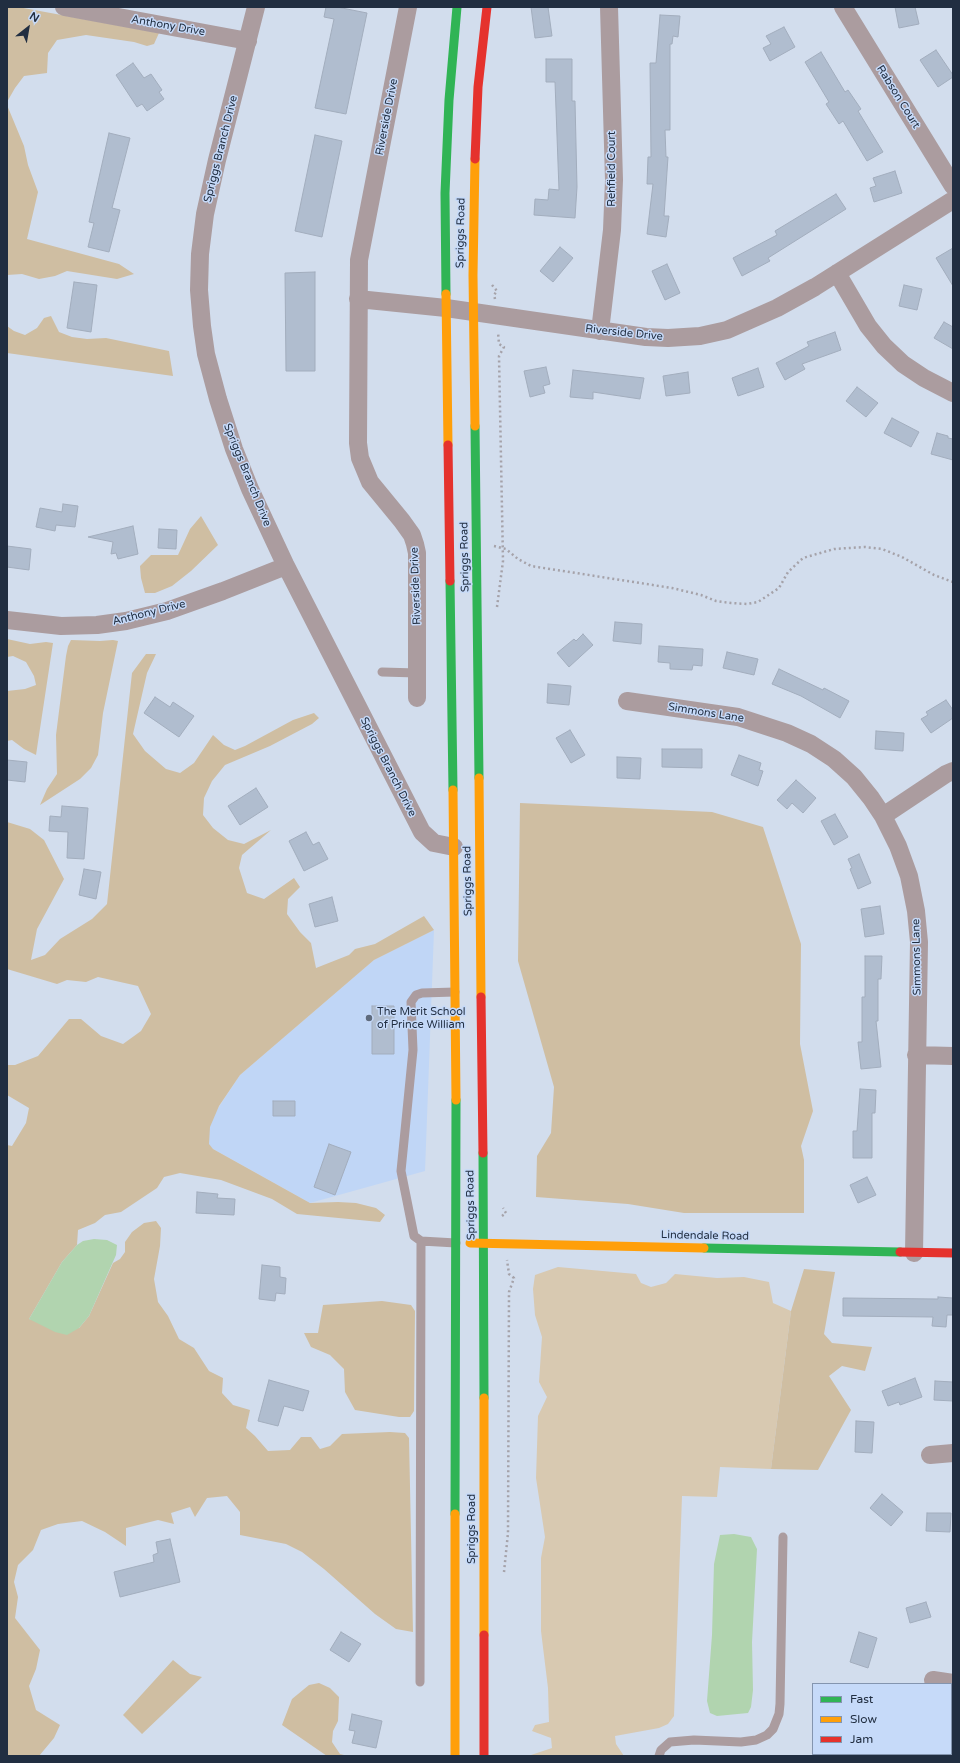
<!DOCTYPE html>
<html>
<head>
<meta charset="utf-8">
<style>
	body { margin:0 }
	#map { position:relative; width:960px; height:1763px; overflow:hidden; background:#d2dded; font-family:"Varela Round",sans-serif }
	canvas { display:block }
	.frame { position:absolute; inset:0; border:8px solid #212e41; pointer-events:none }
	.legend { position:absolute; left:812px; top:1683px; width:140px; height:72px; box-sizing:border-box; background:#c6daf9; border:1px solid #8495af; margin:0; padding:5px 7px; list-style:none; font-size:12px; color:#212e41 }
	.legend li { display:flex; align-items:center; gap:8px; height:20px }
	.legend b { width:20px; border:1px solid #8495af }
	.north { position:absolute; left:8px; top:8px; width:40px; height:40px; -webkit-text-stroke:3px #c6daf9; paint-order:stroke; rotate:31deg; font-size:11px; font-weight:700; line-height:16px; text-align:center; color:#212e41 }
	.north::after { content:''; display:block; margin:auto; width:14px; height:18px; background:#212e41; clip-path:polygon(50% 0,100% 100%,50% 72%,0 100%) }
</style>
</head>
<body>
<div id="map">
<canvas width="960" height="1763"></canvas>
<div class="frame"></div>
<ul class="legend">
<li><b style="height:5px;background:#30b455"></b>Fast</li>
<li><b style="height:5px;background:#ff9f0a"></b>Slow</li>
<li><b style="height:5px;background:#e5322d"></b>Jam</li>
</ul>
<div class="north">N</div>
</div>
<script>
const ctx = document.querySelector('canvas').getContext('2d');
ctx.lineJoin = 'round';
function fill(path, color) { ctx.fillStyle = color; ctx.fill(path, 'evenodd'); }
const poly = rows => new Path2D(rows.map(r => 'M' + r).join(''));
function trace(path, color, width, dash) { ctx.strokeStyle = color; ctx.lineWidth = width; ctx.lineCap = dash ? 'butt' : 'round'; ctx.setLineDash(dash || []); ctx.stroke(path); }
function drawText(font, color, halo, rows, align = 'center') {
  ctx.font = font + ' "Varela Round",sans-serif'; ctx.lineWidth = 3; ctx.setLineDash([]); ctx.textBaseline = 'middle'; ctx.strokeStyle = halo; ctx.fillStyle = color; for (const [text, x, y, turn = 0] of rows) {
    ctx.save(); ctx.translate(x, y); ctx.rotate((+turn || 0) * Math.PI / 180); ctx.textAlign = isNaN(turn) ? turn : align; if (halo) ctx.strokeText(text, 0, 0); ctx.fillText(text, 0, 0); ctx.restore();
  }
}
fill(poly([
	[434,930,425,1171,310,1203,197,1140,240,1075,374,960]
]), '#c0d6f6');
fill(poly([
	[558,1267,636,1274,641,1283,651,1287,666,1283,675,1274,717,1278,744,1277,769,1282,773,1303,791,1311,771,1469,720,1467,717,1497,682,1496,674,1716,668,1724,659,1728,615,1736,616,1744,624,1756,528,1756,552,1748,551,1738,532,1731,535,1725,549,1722,548,1688,541,1631,541,1558,545,1537,536,1478,538,1416,547,1397,539,1382,542,1337,535,1315,533,1289,535,1275]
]), '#d8c9b1');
fill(poly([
	[7,7,18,7,159,33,154,44,147,46,134,42,86,35,57,40,48,53,47,73,24,76,15,88,7,102],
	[7,105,24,146,28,165,38,192,27,239,119,264,134,274,117,279,67,271,55,276,39,279,22,274,7,275],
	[51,316,59,332,72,337,87,339,106,338,169,351,173,376,7,353,7,326,14,331,25,335,37,328,44,318],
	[201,516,218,545,191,571,172,586,155,593,145,593,141,578,140,566,151,555,178,555,190,529],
	[7,639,30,644,46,642,53,643,36,755,24,749,12,740,7,741,7,691,25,689,36,685,34,676,26,662,13,656,7,657],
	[71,640,100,641,113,640,118,641,103,713,98,755,91,768,80,779,40,805,47,789,57,774,56,735,66,656,68,646],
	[146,654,156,654,147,673,133,734,145,751,166,769,180,773,194,763,213,735,224,745,235,750,245,746,293,720,314,713,319,718,312,724,270,746,225,765,212,781,204,798,203,815,213,828,228,840,244,844,271,830,242,855,239,868,247,893,264,899,294,878,300,887,288,899,287,914,300,932,311,943,316,968,349,955,355,949,375,944,424,916,434,930,374,960,240,1075,219,1106,210,1127,209,1144,213,1149,310,1203,338,1202,356,1203,376,1208,385,1215,380,1222,297,1214,272,1199,221,1180,180,1173,164,1177,157,1188,121,1212,105,1215,95,1223,78,1230,77,1245,62,1262,29,1319,79,1328,89,1316,113,1263,120,1259,125,1252,125,1242,132,1232,144,1223,156,1221,161,1228,160,1246,154,1279,158,1302,168,1316,179,1339,194,1348,209,1371,223,1378,222,1393,233,1405,250,1410,246,1428,255,1436,268,1451,290,1450,301,1437,311,1437,320,1449,330,1446,342,1434,390,1432,405,1433,409,1438,413,1632,396,1629,375,1614,324,1569,302,1552,286,1544,240,1535,240,1512,227,1496,207,1498,195,1517,190,1507,171,1513,174,1524,158,1520,126,1528,126,1546,105,1532,82,1521,58,1524,41,1530,33,1550,18,1565,14,1582,18,1597,15,1618,40,1650,36,1669,29,1686,36,1710,60,1725,54,1738,39,1756,7,1756,7,1145,12,1146,26,1123,29,1108,7,1095,7,1065,15,1065,38,1056,69,1019,81,1019,101,1036,123,1044,141,1031,151,1014,138,986,98,977,86,982,67,980,57,984,7,969,7,822,30,829,44,840,64,879,37,929,31,960,45,955,60,939,92,919,107,904,132,673],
	[520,803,712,812,763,827,801,944,800,1044,813,1111,801,1146,804,1160,804,1213,684,1213,628,1204,536,1197,537,1156,551,1133,554,1087,518,961],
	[804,1269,835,1272,824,1334,832,1343,872,1347,865,1371,842,1366,829,1376,851,1410,818,1470,771,1469,791,1311],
	[382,1301,411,1305,415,1311,414,1411,410,1417,399,1417,355,1410,345,1392,344,1369,330,1355,311,1347,304,1333,318,1333,323,1305],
	[173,1660,190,1674,202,1677,142,1734,123,1715],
	[319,1683,330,1688,339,1697,338,1721,333,1731,332,1742,340,1754,348,1756,327,1756,282,1725,292,1699,309,1685]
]), '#cfbea2');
fill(poly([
	[94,1239,107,1240,117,1245,116,1255,89,1316,79,1328,67,1335,55,1332,29,1319,62,1262,77,1245,83,1241],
	[734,1534,751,1537,757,1549,752,1642,753,1690,751,1707,748,1713,717,1716,710,1713,707,1701,712,1635,714,1564,720,1535]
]), '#b1d4af');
const building = poly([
	[326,7,337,7,367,13,346,114,315,108,334,19,324,17,326,7],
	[531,7,548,7,552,36,535,38,531,7],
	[895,7,915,7,919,24,899,28,895,7],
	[660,15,680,16,678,37,673,36,672,44,670,44,670,130,665,130,666,157,668,157,664,216,669,216,666,237,647,234,653,184,647,184,648,157,651,157,650,63,656,63,660,15],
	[784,27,795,47,770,61,763,48,771,44,766,36,784,27],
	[936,50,953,75,953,77,938,87,920,60,936,50],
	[821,52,845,92,848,90,861,109,858,111,883,152,867,161,843,121,839,124,826,104,829,102,805,62,821,52],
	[546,59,572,59,572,101,575,101,577,187,575,218,534,215,535,199,548,200,549,189,559,190,555,82,546,82,546,59],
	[133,63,144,78,151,74,162,90,159,92,164,99,147,111,142,104,137,107,116,75,133,63],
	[109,133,130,138,112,208,120,210,109,252,88,247,94,223,89,222,109,133],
	[315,135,342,141,322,237,295,231,315,135],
	[895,171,902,193,874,202,870,188,876,186,873,178,895,171],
	[836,194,846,209,768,258,770,261,742,276,733,258,777,235,775,231,836,194],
	[560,247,573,258,553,282,540,271,560,247],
	[953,248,953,286,936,258,953,248],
	[667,264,680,293,665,300,652,271,667,264],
	[315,272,315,371,286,371,285,273,315,272],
	[74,282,97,285,91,332,67,328,74,282],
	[904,285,922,289,917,310,899,306,904,285],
	[944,322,953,327,953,349,934,338,944,322],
	[835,332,841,350,802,364,805,369,785,380,776,363,809,346,807,342,835,332],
	[546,367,550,384,543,386,545,393,530,397,524,371,546,367],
	[758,368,764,387,738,396,732,378,758,368],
	[573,370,644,378,640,399,593,392,593,399,570,397,573,370],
	[688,372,690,393,666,396,663,376,688,372],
	[857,387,878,403,866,417,846,401,857,387],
	[892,418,919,432,911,447,884,433,892,418],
	[937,433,948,436,948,438,953,439,953,460,931,454,937,433],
	[63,504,78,506,75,527,56,525,55,531,36,527,40,508,62,512,63,504],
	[133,526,138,554,118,559,116,553,111,554,113,542,88,537,133,526],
	[159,529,177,530,176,549,158,548,159,529],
	[7,546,31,549,29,570,7,567,7,546],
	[615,622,642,624,641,644,613,641,615,622],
	[583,634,593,645,569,667,557,653,574,639,576,641,583,634],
	[659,646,703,649,702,666,693,665,692,670,670,669,670,663,658,662,659,646],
	[727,652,758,659,754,675,723,668,727,652],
	[779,669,823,690,824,688,849,701,840,718,801,696,772,684,779,669],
	[548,684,571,686,569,705,547,703,548,684],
	[155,697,170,707,173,702,194,716,179,737,144,713,155,697],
	[946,700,953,710,953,718,931,733,921,719,928,715,926,712,946,700],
	[570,730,585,755,571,763,556,738,570,730],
	[876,731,904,733,903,751,875,749,876,731],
	[662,749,702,749,702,768,662,767,662,749],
	[739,755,761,763,759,770,763,771,758,786,731,775,739,755],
	[617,757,641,758,640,779,617,778,617,757],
	[7,760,27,762,25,782,7,780,7,760],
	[796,780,816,798,803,813,792,803,787,809,777,800,796,780],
	[256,788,268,807,240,825,228,806,256,788],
	[62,806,88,808,84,859,67,858,68,832,49,831,50,816,61,817,62,806],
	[835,814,848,837,834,845,821,821,835,814],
	[306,832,313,845,319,842,328,859,304,871,289,841,306,832],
	[859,854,871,883,858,889,850,869,852,868,848,859,859,854],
	[84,869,101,872,96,899,79,895,84,869],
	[332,897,338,921,315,927,309,904,332,897],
	[880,906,884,934,865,937,861,909,880,906],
	[865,956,882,956,881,979,878,979,878,1021,876,1021,881,1067,861,1069,858,1042,862,1042,862,997,865,997,865,956],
	[372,1006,394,1006,394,1054,372,1054,372,1006],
	[860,1089,876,1090,875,1113,872,1113,872,1158,853,1158,853,1131,857,1131,860,1089],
	[273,1101,295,1101,295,1116,273,1116,273,1101],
	[329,1144,351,1152,335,1195,314,1187,329,1144],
	[867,1177,876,1195,858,1203,850,1185,867,1177],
	[197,1192,218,1194,217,1198,235,1199,234,1215,196,1213,197,1192],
	[262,1265,280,1267,280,1277,286,1278,285,1294,276,1293,275,1301,259,1299,262,1265],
	[938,1297,953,1298,953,1315,947,1315,946,1327,932,1326,933,1317,843,1316,843,1298,938,1299,938,1297],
	[915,1378,922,1397,900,1405,899,1402,888,1406,882,1391,915,1378],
	[269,1380,309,1391,303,1411,284,1406,278,1426,258,1421,269,1380],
	[935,1381,953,1382,953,1401,934,1400,935,1381],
	[856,1421,874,1422,872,1453,855,1452,856,1421],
	[882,1494,903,1512,891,1526,870,1508,882,1494],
	[927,1513,951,1513,950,1532,926,1531,927,1513],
	[170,1539,180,1582,120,1597,114,1572,154,1562,153,1555,158,1553,156,1542,170,1539],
	[926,1602,931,1617,910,1623,906,1608,926,1602],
	[341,1632,361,1644,349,1662,330,1650,341,1632],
	[859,1632,877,1638,868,1668,850,1662,859,1632],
	[352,1714,382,1721,376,1748,352,1743,355,1731,349,1730,352,1714]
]);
fill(building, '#b0bdcf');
trace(building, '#a2adbd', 1);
trace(poly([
	[492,285,497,291,494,295,495,299],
	[494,546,506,549,518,559,531,566,672,588,701,595,716,601,731,603,747,604,758,602,779,588,788,572,803,558,834,549,865,547,882,549,902,557,934,575,953,582],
	[497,607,503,561,499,356,504,347,499,344,498,332],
	[502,1216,506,1213,503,1208],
	[504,1572,508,1533,509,1292,514,1278,509,1274,507,1260]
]), '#a5a2a9', 2.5, [2, 3]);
trace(poly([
	[382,672,417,673],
	[421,1241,414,1236,401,1171,413,1050,411,1002,416,995,422,993,455,992],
	[420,1682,421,1241,456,1243],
	[659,1756,661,1750,670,1742,694,1740,741,1742,756,1740,767,1735,773,1729,779,1714,780,1704,783,1537]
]), '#ab9c9f', 9);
trace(poly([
	[64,7,248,41],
	[256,7,217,160,205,214,200,254,199,290,202,326,206,354,218,399,234,449,250,489,285,564,422,832,434,843,454,847],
	[408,7,359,260,358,443,360,458,370,482,402,521,412,535,415,544,417,553,417,698],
	[843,7,953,186],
	[837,273,868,326,884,346,903,364,924,378,953,393],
	[358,299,446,308,646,337,668,338,700,336,727,330,777,308,815,287,953,200],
	[600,331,612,230,614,180,609,7],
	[7,620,61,626,97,625,126,621,167,611,223,591,286,566],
	[627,701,738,717,787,733,811,744,834,759,854,777,871,798,883,816,898,846,909,876,916,911,919,942,914,1253],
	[883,816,946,774,953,771],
	[916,1055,953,1056],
	[930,1455,953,1453],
	[933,1680,953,1683]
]), '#ab9c9f', 18);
trace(poly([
	[446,294,445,193,449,100,457,7],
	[475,426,479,778],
	[450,581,453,790],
	[483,1153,484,1398],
	[704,1248,900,1252],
	[455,1514,456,1100]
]), '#30b455', 9);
trace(poly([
	[475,159,473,275,475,426],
	[446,294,448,445],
	[479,778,481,997],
	[453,790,456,1100],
	[470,1243,704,1248],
	[484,1398,484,1635],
	[455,1514,455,1756]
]), '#ff9f0a', 9);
trace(poly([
	[475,159,478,87,487,7],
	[448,445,450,581],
	[481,997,483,1153],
	[900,1252,953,1253],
	[484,1635,484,1756]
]), '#e5322d', 9);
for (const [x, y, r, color] of [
	[369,1018,4,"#5f6b7d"]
]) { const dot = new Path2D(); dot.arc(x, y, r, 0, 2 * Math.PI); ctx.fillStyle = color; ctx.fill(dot); trace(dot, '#c6daf9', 1.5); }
drawText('11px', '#212e41', '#c6daf9', [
	["Anthony Drive",168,26,10],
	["Rabson Court",898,97,58],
	["Riverside Drive",387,117,-79],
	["Spriggs Branch Drive",221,149,-76],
	["Rehfield Court",612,169,-90],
	["Spriggs Road",461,233,-89],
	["Riverside Drive",624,333,6],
	["Spriggs Branch Drive",247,475,68],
	["Spriggs Road",465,557,-91],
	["Riverside Drive",416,586,-92],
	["Anthony Drive",149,613,-14],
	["Simmons Lane",706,713,9],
	["Spriggs Branch Drive",388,767,63],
	["Spriggs Road",468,881,-91],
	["Simmons Lane",917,957,-91],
	["Spriggs Road",471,1205,-91],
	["Lindendale Road",705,1236,1],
	["Spriggs Road",472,1529,-90]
]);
drawText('11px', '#212e41', '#c6daf9', [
	["The Merit School",377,1012],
	["of Prince William",377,1025]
], 'left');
</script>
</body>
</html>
